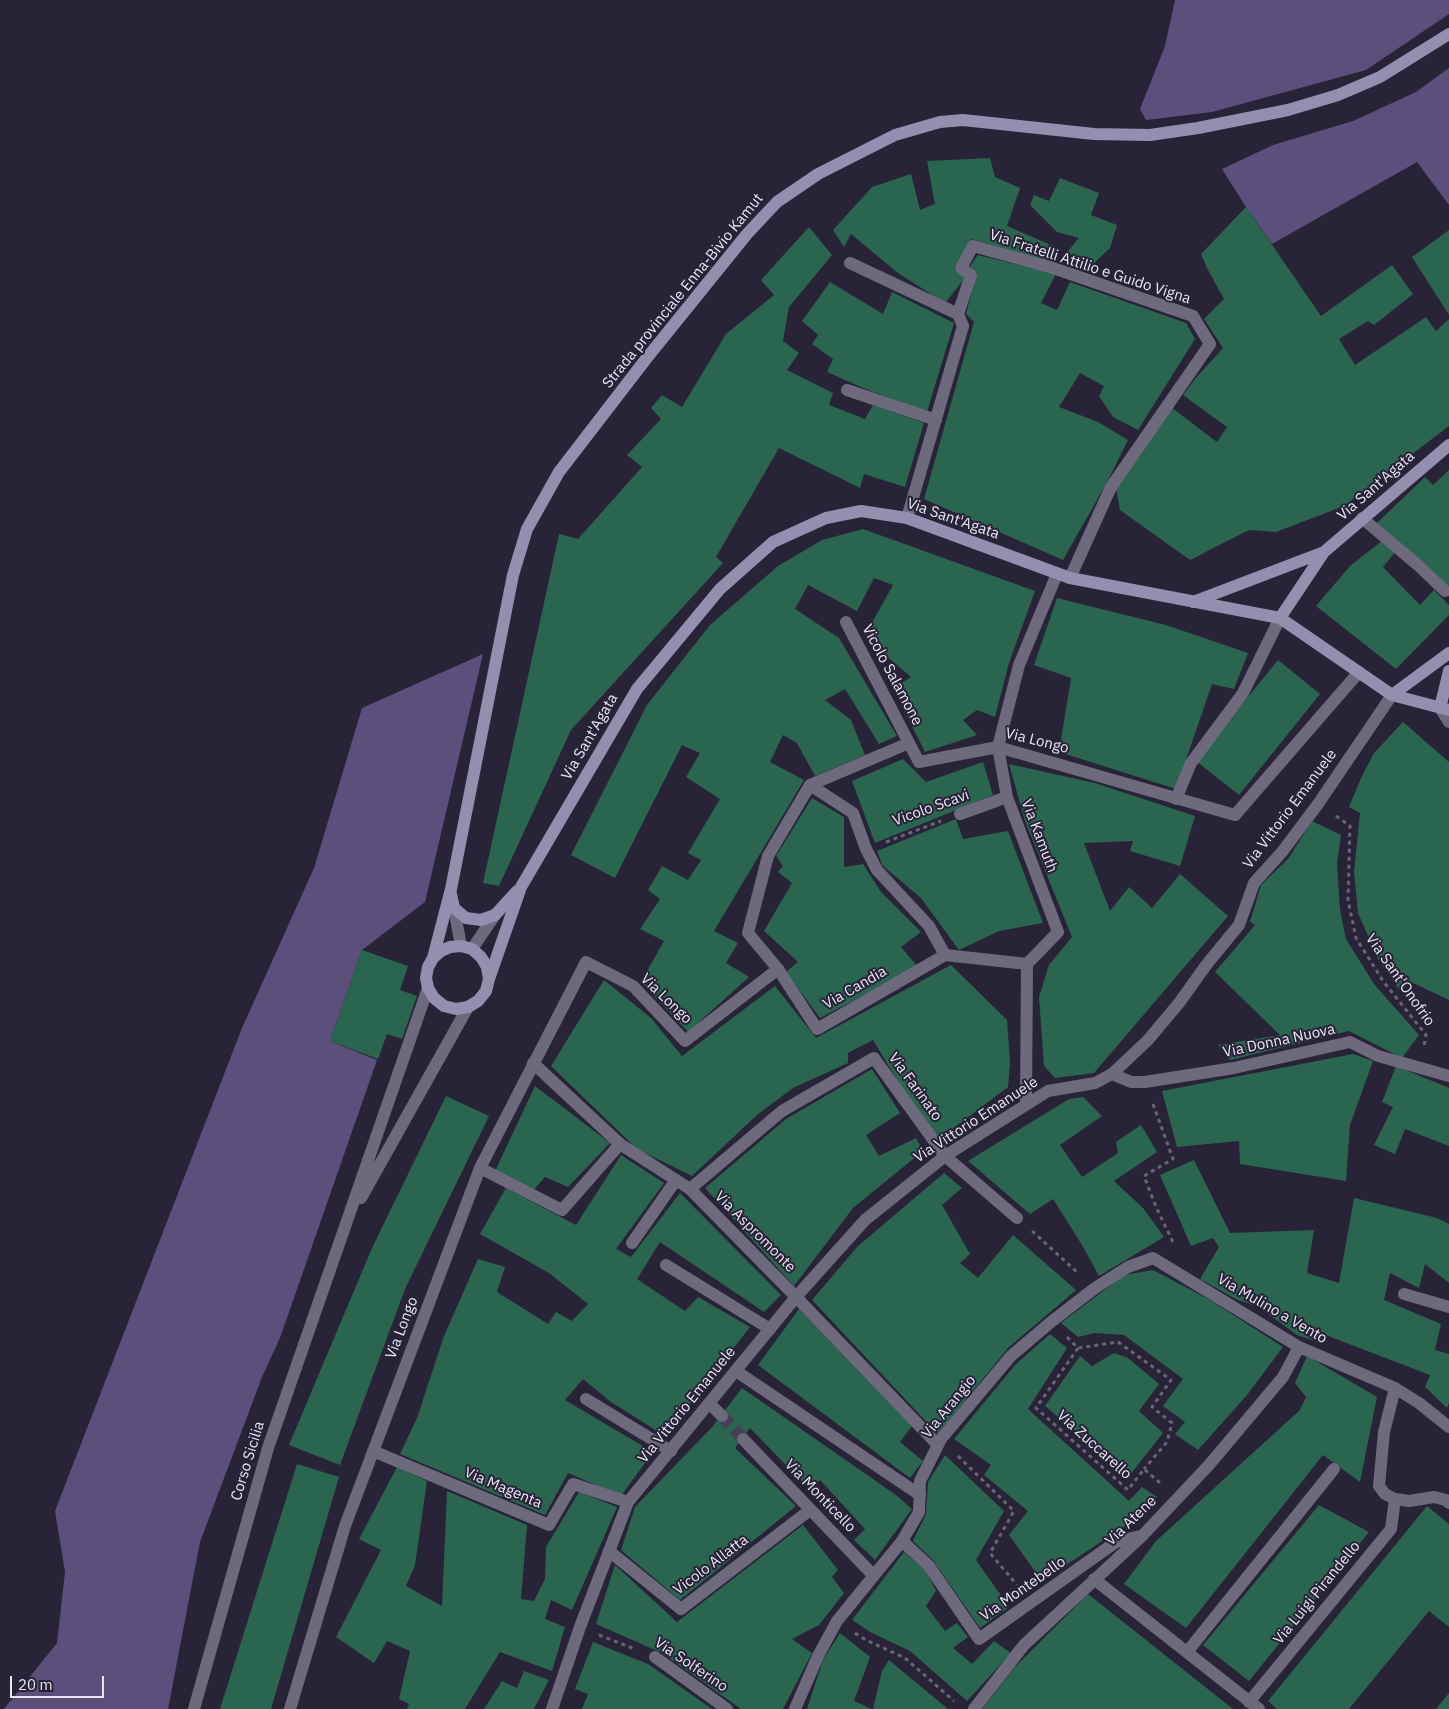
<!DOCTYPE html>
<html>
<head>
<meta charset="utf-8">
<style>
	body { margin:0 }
	#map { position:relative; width:1449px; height:1709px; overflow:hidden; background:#292338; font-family:"IBM Plex Sans",sans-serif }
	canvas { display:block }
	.scale { position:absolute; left:10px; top:1676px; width:94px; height:22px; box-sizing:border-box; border:2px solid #e9e5f4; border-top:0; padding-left:6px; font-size:15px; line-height:18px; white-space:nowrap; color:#e9e5f4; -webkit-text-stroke:4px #292338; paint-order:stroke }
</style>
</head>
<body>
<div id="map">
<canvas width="1449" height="1709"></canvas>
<div class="scale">20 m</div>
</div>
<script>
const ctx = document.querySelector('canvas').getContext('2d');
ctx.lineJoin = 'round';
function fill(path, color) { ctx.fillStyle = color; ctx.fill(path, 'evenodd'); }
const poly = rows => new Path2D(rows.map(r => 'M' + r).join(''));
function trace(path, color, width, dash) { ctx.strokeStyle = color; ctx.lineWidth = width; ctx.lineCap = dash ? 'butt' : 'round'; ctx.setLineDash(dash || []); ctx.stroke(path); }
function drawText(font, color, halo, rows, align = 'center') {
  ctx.font = font + ' "IBM Plex Sans",sans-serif'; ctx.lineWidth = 4; ctx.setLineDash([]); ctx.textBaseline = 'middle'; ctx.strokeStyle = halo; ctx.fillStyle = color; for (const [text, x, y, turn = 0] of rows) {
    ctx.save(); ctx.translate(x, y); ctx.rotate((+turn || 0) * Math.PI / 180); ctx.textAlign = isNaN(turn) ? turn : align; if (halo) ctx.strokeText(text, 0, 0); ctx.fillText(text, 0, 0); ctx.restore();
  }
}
fill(poly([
	[1175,0,1449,0,1449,14,1366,70,1212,112,1146,120,1140,109,1165,46],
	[1449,68,1449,205,1417,162,1272,244,1246,207,1222,169,1273,145,1353,121,1416,92],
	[483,654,425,902,362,950,330,1041,377,1060,280,1338,262,1377,200,1542,168,1709,4,1709,57,1643,65,1572,55,1511,242,1028,314,868,362,708]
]), '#5b4f7b');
fill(poly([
	[990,158,995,177,1020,188,1007,226,1058,248,1054,264,972,239,954,269,965,278,945,303,898,273,851,234,844,247,833,230,872,187,911,174,920,210,935,204,927,161],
	[1060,178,1099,193,1091,215,1117,225,1110,248,1090,267,1067,252,1079,238,1057,232,1030,205,1034,195,1049,201],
	[1246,207,1321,316,1392,265,1413,294,1374,325,1368,321,1339,339,1355,365,1426,317,1436,331,1449,319,1449,426,1344,506,1276,532,1249,530,1190,560,1120,510,1116,489,1172,408,1217,442,1227,427,1183,395,1195,379,1223,348,1204,319,1224,299,1207,268,1201,254],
	[809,227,832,255,789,307,783,341,799,353,787,370,833,393,829,405,865,419,873,405,924,423,905,487,864,474,860,488,779,448,716,557,723,563,571,730,499,886,483,883,559,534,578,539,642,467,627,455,661,419,651,408,662,395,682,407,726,334,774,295,761,280],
	[1449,230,1449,315,1412,257],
	[978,255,1056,274,1041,303,1057,310,1070,282,1186,323,1195,339,1138,430,1113,417,1099,396,1104,386,1080,373,1059,407,1098,422,1128,440,1106,484,1063,560,924,499,974,322,966,314,977,273,970,266],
	[830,282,883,314,892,292,954,323,927,412,863,388,827,372,833,359,812,344,818,335,802,321],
	[1449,470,1449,589,1376,524,1425,477,1433,485],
	[863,529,1035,591,1009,663,995,717,977,710,963,720,977,735,925,752,893,688,911,677,883,653,867,632,893,585,874,578,857,611,808,585,795,609,839,638,897,736,879,744,845,689,825,700,851,720,865,755,815,776,797,743,783,735,770,762,804,780,714,931,738,943,726,963,749,977,688,1032,641,982,664,941,640,929,660,899,648,890,662,866,688,880,701,860,688,853,720,799,686,777,700,753,682,745,615,878,571,855,647,705,710,625,778,566,822,540],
	[1383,540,1396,551,1383,567,1420,605,1434,590,1449,605,1449,615,1396,669,1316,606,1350,566],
	[1057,598,1166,625,1248,653,1234,689,1212,684,1176,789,1059,752,1071,678,1034,665],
	[1278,660,1320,694,1239,795,1196,761],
	[1403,722,1449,762,1449,1000,1409,981,1401,992,1378,959,1358,913,1354,872,1360,813,1349,807,1361,778,1374,753],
	[903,759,926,782,983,762,993,795,875,843,852,781],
	[1009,764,1095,783,1195,816,1180,866,1130,851,1133,841,1084,843,1110,911,1129,887,1152,908,1180,874,1228,916,1094,1073,1055,1078,1044,1066,1039,997,1049,965,1072,937,1025,821],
	[812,798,844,817,844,867,863,864,881,892,921,932,901,947,918,967,820,1018,786,972,798,962,764,931,792,883,778,872,783,866,776,856],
	[956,819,963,839,1008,831,1043,923,999,931,959,950,921,898,882,865,877,851],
	[1312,821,1341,835,1337,863,1340,910,1346,939,1374,984,1419,1035,1402,1058,1349,1031,1230,1060,1218,1045,1280,1035,1215,972,1255,925,1250,922,1261,885,1288,859],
	[362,950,408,966,400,990,417,996,402,1039,387,1034,378,1059,330,1041],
	[951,965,1007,1020,1010,1063,1008,1087,939,1139,908,1098,873,1040,848,1053,848,1063,793,1088,757,1115,692,1176,637,1149,551,1066,604,980,651,1018,682,1056,775,986,816,1038],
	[1353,1054,1373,1061,1350,1125,1346,1181,1240,1164,1239,1141,1177,1147,1162,1091],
	[1396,1066,1449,1088,1449,1146,1405,1129,1395,1154,1374,1145,1393,1107,1382,1102],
	[872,1069,900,1113,866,1135,879,1156,916,1138,923,1151,853,1208,794,1286,705,1188,786,1119],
	[535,1086,610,1143,568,1187,545,1177,533,1191,495,1171],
	[446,1096,489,1116,405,1289,340,1465,289,1445,372,1248],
	[1083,1097,1102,1116,1060,1145,1082,1177,1118,1153,1116,1142,1141,1125,1157,1152,1114,1181,1143,1208,1164,1237,1099,1276,1082,1245,1053,1199,1030,1214,968,1161,1069,1099],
	[621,1155,664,1183,616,1249,631,1257,680,1193,781,1295,764,1312,660,1242,637,1279,685,1311,698,1297,750,1327,665,1436,611,1402,583,1379,565,1400,653,1452,621,1496,568,1473,545,1515,400,1454,417,1418,444,1336,478,1259,505,1267,497,1292,548,1324,556,1312,572,1321,588,1304,549,1273,480,1234,506,1188,576,1225],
	[1194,1160,1230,1233,1314,1230,1307,1273,1339,1283,1354,1198,1437,1218,1449,1224,1449,1283,1425,1264,1419,1288,1390,1273,1384,1300,1441,1324,1435,1350,1449,1354,1449,1403,1447,1408,1425,1387,1430,1375,1323,1334,1321,1343,1297,1335,1260,1308,1236,1299,1200,1279,1219,1247,1213,1238,1191,1246,1160,1175],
	[944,1173,962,1188,942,1205,970,1254,960,1263,978,1278,1013,1235,1076,1290,1008,1348,938,1434,812,1300,857,1247],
	[1153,1270,1210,1300,1283,1347,1247,1395,1198,1450,1175,1434,1185,1422,1163,1406,1183,1379,1124,1335,1095,1333,1078,1337,1061,1323,1124,1275],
	[799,1309,912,1426,900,1442,923,1461,910,1478,758,1365],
	[1050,1334,1067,1348,1028,1409,1129,1501,1142,1487,1157,1497,1134,1520,1042,1581,1009,1535,1028,1511,984,1475,991,1465,954,1439,1016,1364],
	[1114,1353,1128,1358,1159,1384,1139,1411,1163,1433,1129,1476,1045,1406,1080,1356,1092,1366],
	[1307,1356,1377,1397,1360,1482,1323,1455,1186,1628,1124,1584,1156,1541,1300,1410,1306,1397,1295,1383],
	[742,1388,896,1495,912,1509,875,1560,854,1540,865,1529,820,1480,811,1491,750,1428,735,1448,796,1506,680,1600,621,1550,635,1507,713,1426],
	[945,1455,1004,1511,976,1560,1009,1607,980,1628,933,1560,913,1541,926,1514,928,1482],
	[297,1464,339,1477,271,1709,220,1709],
	[397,1467,427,1481,415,1565,406,1586,442,1606,447,1491,527,1525,521,1599,534,1601,545,1579,546,1547,579,1492,617,1507,572,1610,551,1600,545,1619,565,1627,552,1671,500,1652,465,1709,407,1709,409,1704,399,1699,410,1651,387,1641,374,1663,336,1637,381,1550,359,1539],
	[1319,1505,1369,1532,1249,1681,1203,1645],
	[1427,1506,1449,1524,1449,1627,1429,1611,1349,1709,1277,1709,1268,1701],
	[803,1525,838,1570,832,1577,844,1593,819,1625,792,1639,812,1653,783,1709,741,1709,662,1653,596,1624,615,1565,677,1622],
	[904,1552,926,1571,936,1591,926,1606,945,1631,957,1623,968,1637,953,1648,972,1664,994,1641,1011,1653,967,1701,910,1651,872,1633,852,1620],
	[1088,1594,1233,1709,982,1709,1014,1668],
	[840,1633,870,1657,854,1701,872,1709,807,1709,823,1660],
	[593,1642,648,1664,712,1709,582,1709,588,1694,575,1689],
	[889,1660,948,1709,873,1709,882,1671],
	[524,1671,549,1680,534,1709,484,1709,502,1681,517,1688],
	[1449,1693,1449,1709,1436,1709]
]), '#2a654f');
trace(poly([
	[722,1416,743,1439]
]), '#464054', 12, [12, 6]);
trace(poly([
	[1336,816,1350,826,1348,900,1356,938,1383,981,1426,1035,1424,1047],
	[886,842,941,821],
	[1153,1104,1173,1159,1144,1176,1156,1207,1173,1242],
	[1032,1231,1078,1273],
	[1067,1337,1078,1348,1118,1342,1171,1380,1152,1407,1172,1423,1167,1442,1144,1469],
	[1078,1348,1036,1408,1128,1490,1144,1469,1159,1482,1161,1480],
	[958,1456,1014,1511,990,1553,1017,1585],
	[855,1633,866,1640,905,1658,954,1701],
	[599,1635,635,1649]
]), '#696477', 3, [4, 4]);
trace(poly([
	[850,263,958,314],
	[963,326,958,314,971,275,961,268,973,246,1053,268,1193,316,1210,344],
	[847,390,936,420],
	[1362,518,1420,567,1445,591],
	[1176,799,1191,763,1243,693,1280,618],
	[1235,815,1359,672],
	[778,969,817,1029,945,955,929,926,877,870,866,849,853,813,810,785],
	[480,1168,562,1210,620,1144],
	[690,1189,782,1111,874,1058,945,1156],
	[632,1243,676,1180],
	[666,1265,770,1329],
	[736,1371,920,1495],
	[710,1404,722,1416],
	[743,1439,873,1575],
	[609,1551,681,1609,810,1510]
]), '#6e697d', 12);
trace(poly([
	[907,518,963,326],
	[1070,578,1111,487,1210,344],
	[846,622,909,743],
	[960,814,1007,797],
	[945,955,1027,964],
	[533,1063,620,1144,690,1189,796,1297,937,1444],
	[1112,1074,1131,1082,1145,1082,1234,1068,1350,1042,1378,1056,1449,1076],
	[1026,1103,1027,964,1058,932,1007,797,998,747,1019,665,1057,574],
	[945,1156,1017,1218],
	[1404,1294,1449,1307],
	[1395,1388,1419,1403,1449,1427],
	[586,1399,671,1451],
	[373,1451,549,1525,573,1484,628,1502],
	[902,1541,929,1566,979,1639,1116,1542,1140,1536],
	[1094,1579,1259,1709],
	[1187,1652,1334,1469],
	[655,1657,727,1709],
	[1249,1702,1391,1529,1395,1499],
	[290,1709,345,1526,480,1168,586,962,633,986,685,1041,778,969,748,933,768,856,810,785,909,743,919,762,998,747,1235,815],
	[795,1709,818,1656,837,1621,902,1541,919,1512,920,1481,941,1439,1011,1356,1051,1322,1095,1288,1128,1267,1153,1258,1299,1347,1395,1388,1384,1432,1379,1486,1385,1494,1395,1499,1409,1501,1434,1497,1446,1500,1449,1503],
	[974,1709,1024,1645,1143,1535,1209,1465,1283,1377,1299,1347]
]), '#6e697d', 12);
trace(poly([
	[1440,708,1449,722],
	[454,908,461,946],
	[472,949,495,915],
	[361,1198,468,1007],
	[194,1709,268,1448,428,988],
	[552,1709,580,1627,628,1502,796,1297,865,1220,945,1156,1048,1091,1095,1083,1112,1074,1148,1040,1179,1003,1207,964,1239,925,1254,883,1282,852,1318,804,1392,695]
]), '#6e697d', 12);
trace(poly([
	[1193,602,1324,552],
	[1280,618,1324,552,1449,445],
	[1392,695,1449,653],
	[1440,708,1449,671],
	[451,894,454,908,466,918,481,920,495,915,517,891],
	[433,958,451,889,513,575,527,529,559,472,646,359,747,234,777,202,818,174,895,135,940,122,963,120,1094,134,1150,135,1198,128,1288,110,1338,95,1380,77,1449,34],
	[489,979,487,967,481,957,472,949,461,946,450,947,441,951,433,958,428,967,426,978,428,988,434,998,444,1006,456,1009,468,1007,478,1001,486,991,489,979,521,887,637,689,720,589,773,542,826,518,861,511,907,518,1070,578,1280,618,1392,695,1449,710]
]), '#968eaf', 12);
drawText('15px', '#e9e5f4', '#292338', [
	["Via Fratelli Attilio e Guido Vigna",1090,267,18],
	["Strada provinciale Enna-Bivio Kamut",683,291,-51],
	["Via Sant'Agata",1376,486,-41],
	["Via Sant'Agata",953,519,19],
	["Vicolo Salamone",892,675,62],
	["Via Sant'Agata",590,737,-60],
	["Via Longo",1037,741,14],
	["Vicolo Scavi",931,808,-20],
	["Via Vittorio Emanuele",1290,809,-53],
	["Via Kamuth",1039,836,69],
	["Via Sant'Onofrio",1400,980,55],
	["Via Candia",855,988,-30],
	["Via Longo",666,999,44],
	["Via Donna Nuova",1279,1041,-12],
	["Via Farinato",915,1087,54],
	["Via Vittorio Emanuele",976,1120,-33],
	["Via Aspromonte",755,1232,45],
	["Via Mulino a Vento",1272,1309,30],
	["Via Longo",402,1328,-69],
	["Via Vittorio Emanuele",687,1405,-51],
	["Via Arangio",949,1407,-51],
	["Via Zuccarello",1094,1445,42],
	["Corso Sicilia",248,1461,-73],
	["Via Magenta",503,1488,23],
	["Via Monticello",820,1496,46],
	["Via Atene",1131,1521,-44],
	["Vicolo Allatta",711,1565,-37],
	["Via Montebello",1023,1589,-35],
	["Via Luigi Pirandello",1317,1593,-51],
	["Via Solferino",691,1665,34]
]);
</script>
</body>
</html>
